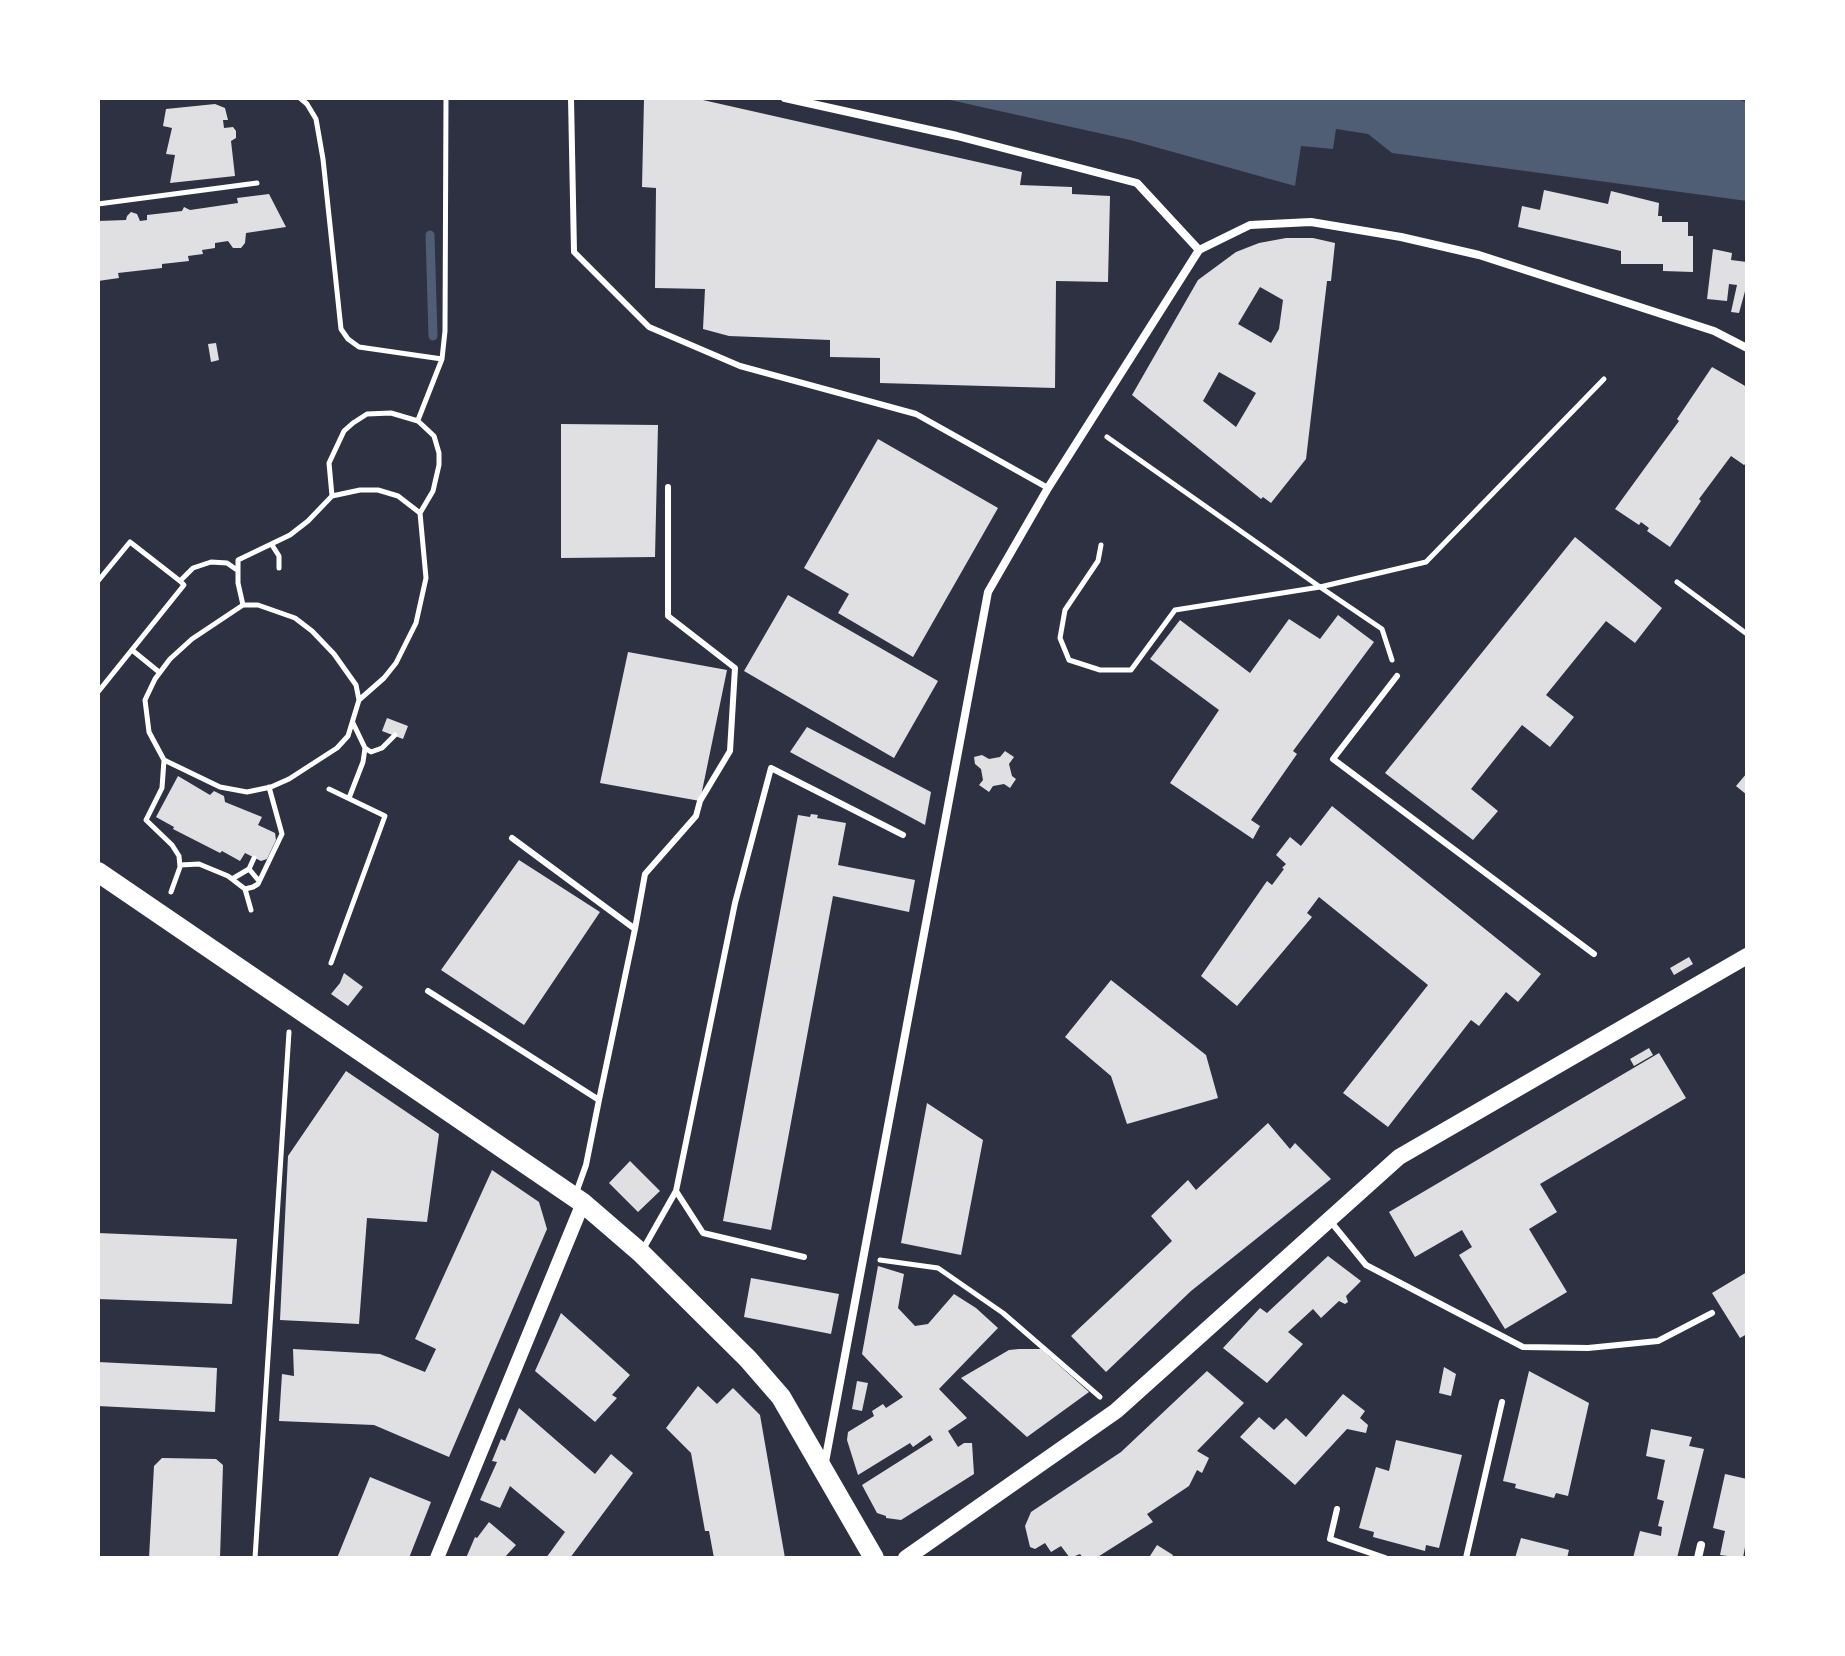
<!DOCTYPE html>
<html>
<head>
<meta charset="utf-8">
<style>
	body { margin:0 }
	#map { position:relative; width:1845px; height:1656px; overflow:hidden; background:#2d3142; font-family:"Zilla Slab",serif }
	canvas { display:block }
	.frame { position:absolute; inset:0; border:100px solid #fff; pointer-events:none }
</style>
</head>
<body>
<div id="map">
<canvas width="1845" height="1656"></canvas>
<div class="frame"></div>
</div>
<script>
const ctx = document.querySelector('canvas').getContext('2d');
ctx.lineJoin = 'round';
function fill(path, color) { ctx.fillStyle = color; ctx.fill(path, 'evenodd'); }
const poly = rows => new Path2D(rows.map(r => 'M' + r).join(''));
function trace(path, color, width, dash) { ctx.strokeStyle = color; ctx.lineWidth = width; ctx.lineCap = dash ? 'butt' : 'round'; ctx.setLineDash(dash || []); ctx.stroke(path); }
fill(poly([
	[941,98,1733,98,1747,102,1747,201,1392,153,1368,134,1336,129,1333,149,1301,146,1295,186,1130,140]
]), '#4f5d75');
trace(poly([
	[430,235,433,336]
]), '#4f5d75', 9);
fill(poly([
	[694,98,1022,172,1020,185,1072,187,1072,194,1110,196,1108,282,1056,281,1055,388,880,383,880,358,830,357,830,340,729,336,703,329,705,289,655,288,656,188,642,187,644,99],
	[215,104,225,108,228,120,223,120,224,128,233,127,236,131,236,138,231,141,235,176,170,183,175,155,166,154,172,128,163,126,166,109],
	[1544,190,1608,204,1611,191,1659,203,1658,216,1662,216,1662,222,1688,222,1688,236,1693,236,1693,272,1663,271,1663,264,1621,264,1621,251,1518,227,1522,206,1540,210],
	[269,194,286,227,246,233,245,243,241,248,233,248,228,241,215,243,215,248,202,250,203,254,188,256,189,261,162,264,162,268,118,273,119,278,98,281,98,221,126,220,127,216,131,212,137,214,140,221,147,220,147,215,182,211,184,207,190,210,238,203,237,198],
	[1286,238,1313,238,1335,243,1331,281,1327,281,1306,459,1271,503,1263,497,1261,499,1132,395,1198,280,1236,252,1259,243],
	[1260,287,1283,300,1279,329,1271,343,1238,324],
	[1219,372,1256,393,1236,427,1203,401],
	[1713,249,1732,253,1731,260,1747,262,1747,284,1739,313,1731,312,1737,285,1729,284,1727,301,1707,299],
	[216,343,219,360,211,362,208,344],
	[1712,367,1747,387,1747,463,1744,465,1731,456,1699,499,1701,501,1670,547,1647,531,1649,528,1641,522,1639,525,1615,509,1679,421,1677,419],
	[561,424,658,425,655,557,561,558],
	[878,439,998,508,913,657,838,613,849,594,804,568],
	[1575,537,1662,608,1635,643,1606,621,1546,695,1574,717,1550,747,1522,725,1471,789,1498,811,1473,840,1385,773],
	[788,595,938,681,894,758,744,671],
	[1338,615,1374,642,1293,751,1297,754,1251,820,1260,826,1253,839,1170,783,1219,710,1150,659,1180,620,1250,673,1289,619,1320,639],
	[628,652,727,670,700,801,600,783],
	[387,718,408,726,403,739,382,731],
	[807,727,931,792,925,825,790,752],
	[1005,751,1014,757,1009,764,1012,776,1016,779,1010,788,1004,784,993,786,989,792,979,785,983,780,981,769,975,764,974,757,982,755,989,759,1000,757],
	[1747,773,1747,795,1736,786],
	[178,776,210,795,214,791,224,796,225,802,262,817,258,825,275,833,276,840,267,859,261,861,245,853,240,861,222,851,220,853,173,829,174,827,156,817],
	[1332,806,1541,974,1518,1002,1506,992,1479,1026,1471,1020,1388,1127,1343,1093,1428,985,1319,897,1307,913,1312,917,1237,1006,1201,976,1267,881,1272,885,1284,869,1282,868,1286,864,1276,855,1290,837,1301,846],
	[811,814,818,815,817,818,846,823,838,865,915,880,909,912,833,896,771,1230,723,1221,798,815,810,817],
	[519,860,600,912,524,1025,441,970],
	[1689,957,1693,964,1674,975,1670,968],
	[344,973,363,987,348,1006,331,994,340,983],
	[1111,980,1206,1055,1218,1098,1127,1124,1111,1076,1065,1037],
	[1649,1048,1653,1055,1634,1066,1630,1059],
	[1659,1053,1686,1098,1540,1184,1557,1212,1529,1229,1567,1292,1505,1329,1459,1255,1472,1247,1462,1230,1415,1257,1389,1212],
	[346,1071,439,1134,427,1222,367,1218,359,1324,280,1320,288,1156],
	[927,1103,983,1140,961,1255,901,1243],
	[1268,1123,1290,1149,1295,1143,1331,1179,1191,1291,1106,1372,1071,1336,1172,1241,1151,1216,1188,1180,1196,1190],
	[630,1161,660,1191,638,1212,609,1183],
	[492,1170,539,1202,547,1229,449,1457,374,1425,279,1421,282,1374,294,1376,293,1349,380,1354,425,1372,436,1349,415,1339],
	[98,1233,237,1239,232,1304,98,1299],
	[1328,1256,1361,1281,1346,1296,1348,1302,1345,1304,1339,1301,1321,1318,1313,1309,1288,1332,1303,1344,1267,1383,1223,1348,1260,1308,1267,1313],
	[878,1266,904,1274,898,1308,915,1326,928,1324,954,1294,976,1308,998,1328,939,1389,967,1418,948,1431,958,1447,964,1443,972,1443,974,1474,901,1520,886,1518,886,1516,877,1513,862,1485,933,1440,930,1435,913,1447,910,1443,858,1475,847,1440,848,1432,874,1416,872,1411,883,1404,886,1408,903,1397,862,1354],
	[1747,1272,1747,1334,1740,1338,1712,1293],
	[751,1278,839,1294,831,1334,744,1317],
	[561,1313,630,1375,612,1395,617,1398,595,1422,535,1371],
	[1019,1349,1041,1349,1089,1392,1027,1437,961,1378,1009,1350],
	[98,1362,217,1368,215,1412,98,1406],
	[1444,1367,1456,1374,1451,1396,1439,1393],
	[1207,1371,1244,1403,1197,1451,1209,1458,1202,1473,1197,1470,1189,1486,1147,1514,1153,1522,1096,1558,1083,1558,1080,1554,1070,1558,1061,1546,1051,1552,1045,1543,1035,1549,1030,1547,1025,1526,1031,1512,1121,1452],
	[1529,1371,1589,1403,1568,1496,1556,1493,1554,1498,1515,1488,1516,1484,1503,1481],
	[857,1381,868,1383,862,1411,852,1409],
	[698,1386,717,1404,733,1388,760,1415,785,1558,714,1558,709,1531,705,1531,691,1453,666,1428],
	[1343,1394,1365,1411,1360,1418,1368,1425,1366,1433,1347,1429,1295,1485,1240,1437,1259,1417,1274,1430,1286,1418,1306,1437],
	[519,1408,595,1474,611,1454,633,1473,570,1558,546,1558,565,1532,510,1486,500,1508,480,1500,497,1462,492,1461,501,1439,505,1441],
	[1651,1429,1692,1437,1689,1446,1704,1449,1677,1558,1633,1558,1640,1531,1661,1536,1662,1527,1658,1526,1664,1501,1657,1499,1665,1460,1646,1456],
	[1396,1440,1462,1455,1439,1548,1426,1545,1425,1551,1373,1537,1374,1532,1359,1528,1376,1467,1389,1471],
	[162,1458,216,1459,223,1465,220,1558,149,1558,154,1466],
	[1725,1474,1747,1479,1747,1536,1743,1558,1720,1555,1725,1531,1713,1528],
	[370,1477,431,1502,409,1558,337,1558],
	[489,1522,516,1545,504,1558,466,1558,475,1537,477,1538],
	[1521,1538,1569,1550,1567,1558,1515,1558],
	[1157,1545,1173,1555,1171,1558,1150,1556]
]), '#e0e0e3');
trace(poly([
	[300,98,307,104,316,119,323,159,341,329,348,339,359,347,442,359],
	[98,204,257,183],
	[418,420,442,359,445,331,446,98],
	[332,496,360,490,378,490,398,496,420,513],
	[272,545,279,556,279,568],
	[1101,545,1098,561,1065,610,1060,638,1069,660,1100,670,1131,670,1175,610,1320,587,1107,437],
	[98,581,130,542,180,581],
	[1677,582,1747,634],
	[132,650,159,672],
	[1392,660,1382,629,1320,587,1426,562,1604,379],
	[98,692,184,585,180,581,193,568,211,562,227,563,237,570],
	[353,723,365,748,371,752,382,748,395,735],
	[164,760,220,787,247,792,271,787,289,779,337,748,348,736,359,700,384,678,396,663,416,623,426,578,420,513,433,491,439,465,439,453,434,436,418,421,391,413,367,414,353,423,344,431,329,463,332,496,308,521,290,535,238,560,238,583,243,605],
	[329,789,385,816,331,963],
	[349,798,363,762,365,748],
	[180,865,199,864,228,876,245,889,253,887,258,884,282,834,269,787],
	[249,869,254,858],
	[232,879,249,869,259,881],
	[245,889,251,910],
	[171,892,180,867,179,856,172,845,146,820,162,788,164,760,149,732,145,700,155,679,170,659,192,639,243,605,258,605,295,618,312,631,334,654,356,685,359,700],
	[880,1260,938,1268,1003,1313,1100,1397],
	[255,1558,289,1032]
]), '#fff', 5);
trace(poly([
	[571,98,574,252,649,327,740,366,916,414,1048,488],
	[1397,676,1333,759,1594,954],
	[512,838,635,929,645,874,696,816,700,801,730,751,735,668,668,616,668,487],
	[428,991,599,1100,635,929],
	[576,1193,586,1165,599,1100],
	[1331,1222,1366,1265,1523,1347,1588,1348,1658,1341,1712,1313],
	[642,1251,676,1191],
	[804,1257,703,1233,676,1191,735,903,771,768,903,835],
	[1337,1509,1330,1539,1385,1558],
	[1466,1558,1502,1402]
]), '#fff', 6);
trace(poly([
	[785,98,957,136,1137,183,1199,250],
	[1199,250,1250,225,1311,222,1401,237,1479,255,1714,331,1747,348],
	[825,1462,988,592,1048,488,1199,250],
	[1698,1558,1701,1545]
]), '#fff', 8);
trace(poly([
	[437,1558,583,1203]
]), '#fff', 14);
trace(poly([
	[906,1558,1116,1411,1399,1157,1747,956]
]), '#fff', 16);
trace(poly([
	[98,872,583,1203,641,1253,748,1359,781,1397,874,1558]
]), '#fff', 20);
</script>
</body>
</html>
